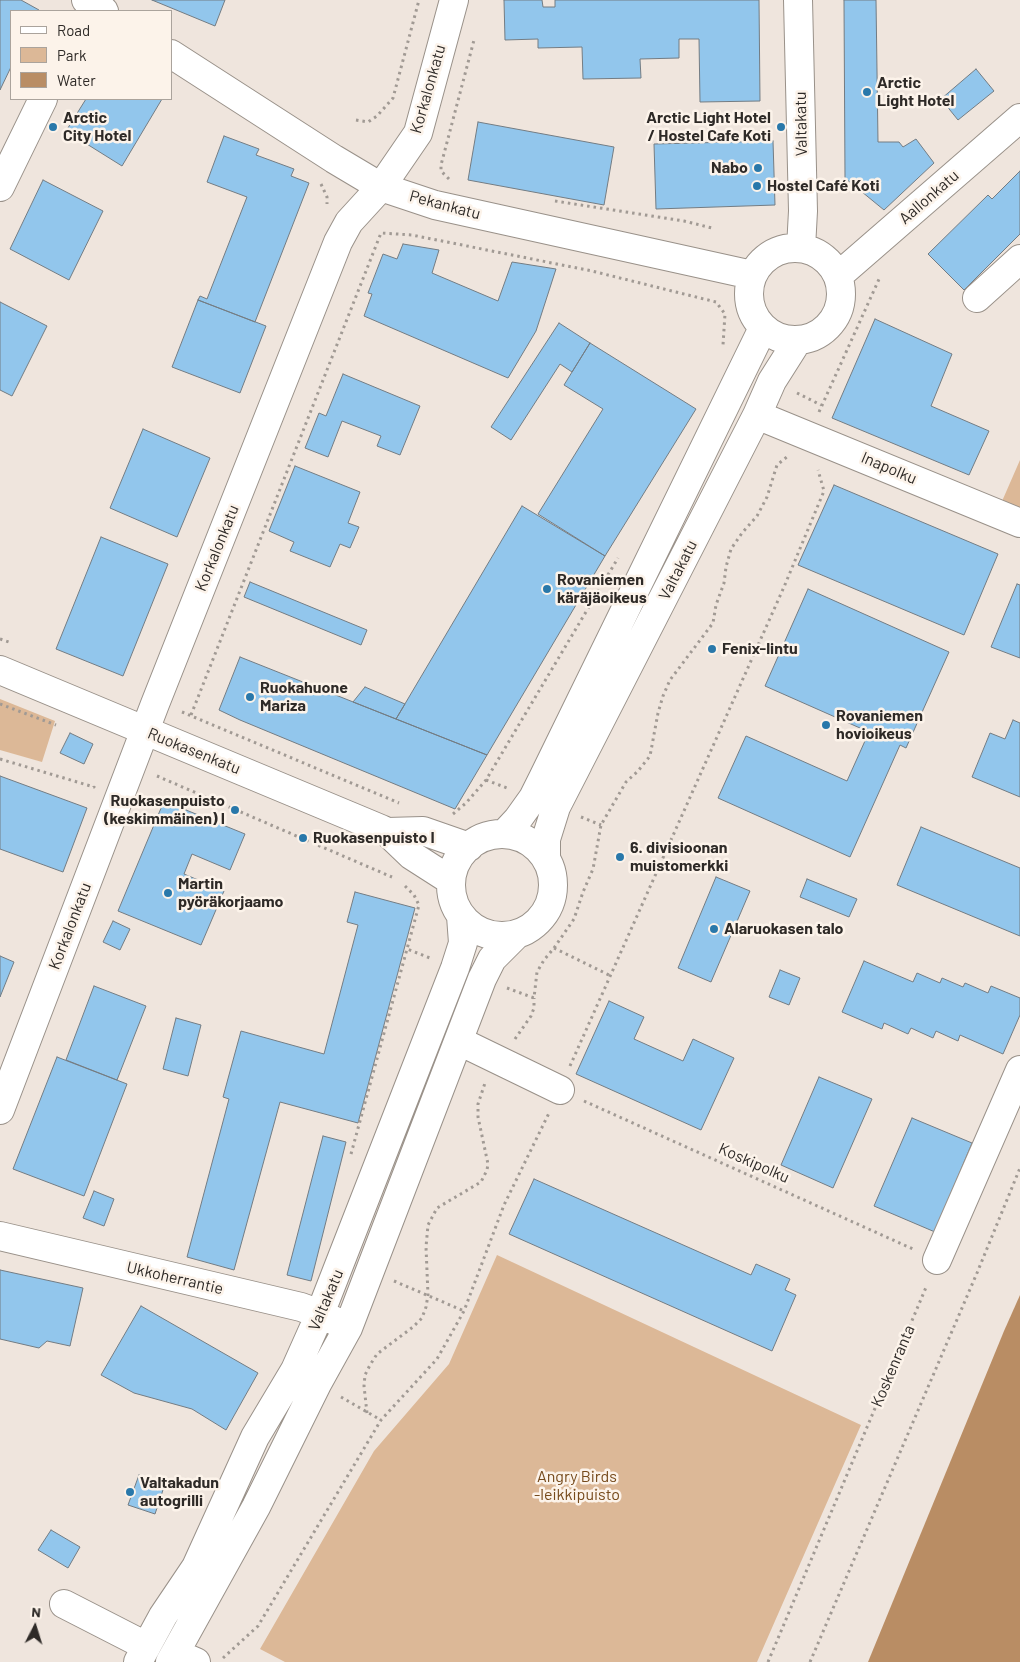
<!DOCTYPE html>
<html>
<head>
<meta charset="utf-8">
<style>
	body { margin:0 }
	#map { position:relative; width:1020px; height:1662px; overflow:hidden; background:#efe5dd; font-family:Barlow,sans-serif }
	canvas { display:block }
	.legend { position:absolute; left:10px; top:10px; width:162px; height:90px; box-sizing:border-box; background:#fcf3ea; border:1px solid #aaa39c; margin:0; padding:6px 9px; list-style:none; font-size:15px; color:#2e2a27 }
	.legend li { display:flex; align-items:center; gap:10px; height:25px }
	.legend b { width:25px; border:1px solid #aaa39c }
	.north { position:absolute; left:10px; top:1602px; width:50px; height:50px; -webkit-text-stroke:4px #fcf3ea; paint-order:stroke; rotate:5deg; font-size:14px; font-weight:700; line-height:20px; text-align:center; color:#2e2a27 }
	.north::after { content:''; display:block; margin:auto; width:18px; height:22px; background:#2e2a27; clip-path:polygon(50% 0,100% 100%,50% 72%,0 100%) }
</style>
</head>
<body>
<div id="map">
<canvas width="1020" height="1662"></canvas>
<ul class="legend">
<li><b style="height:6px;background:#fff"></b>Road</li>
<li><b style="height:14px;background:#dcb897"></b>Park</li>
<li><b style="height:14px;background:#b98d64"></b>Water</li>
</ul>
<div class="north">N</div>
</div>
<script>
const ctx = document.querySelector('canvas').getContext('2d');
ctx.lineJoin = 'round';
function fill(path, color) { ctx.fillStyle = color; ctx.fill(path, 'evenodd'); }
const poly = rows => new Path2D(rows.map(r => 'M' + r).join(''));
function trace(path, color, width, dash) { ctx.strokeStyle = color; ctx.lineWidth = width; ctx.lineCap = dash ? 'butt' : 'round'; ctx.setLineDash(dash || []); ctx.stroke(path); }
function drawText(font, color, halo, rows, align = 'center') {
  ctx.font = font + ' Barlow,sans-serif'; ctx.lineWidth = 5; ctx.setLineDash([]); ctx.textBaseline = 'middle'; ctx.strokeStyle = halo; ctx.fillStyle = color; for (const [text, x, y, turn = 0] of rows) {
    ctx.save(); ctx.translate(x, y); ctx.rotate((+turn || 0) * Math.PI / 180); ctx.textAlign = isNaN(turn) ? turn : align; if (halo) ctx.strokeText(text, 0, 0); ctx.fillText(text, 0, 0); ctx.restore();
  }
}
fill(poly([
	[1020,460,1020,507,1013,522,996,515],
	[0,699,55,721,42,762,0,750],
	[497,1255,861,1425,757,1662,285,1662,260,1649,374,1451,449,1364]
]), '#dcb897');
fill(poly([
	[1020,1295,1020,1662,868,1662,1004,1331]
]), '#b98d64');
const building = poly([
	[0,0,21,0,39,10,38,11,11,11,11,67,0,90,0,0],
	[152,0,225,0,215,26,152,0],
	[504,0,542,0,543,7,555,7,555,0,759,0,760,101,700,102,699,39,679,39,679,58,640,59,641,78,583,79,582,47,538,48,538,39,505,40,504,0],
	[844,0,876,0,878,142,899,142,903,147,916,139,934,163,884,210,845,178,844,0],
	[976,69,994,91,958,120,941,99,976,69],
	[86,99,162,99,122,166,66,131,86,99],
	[478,122,614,147,604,205,468,180,478,122],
	[224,136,259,149,256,155,294,169,291,176,309,183,255,322,198,300,200,296,207,299,247,197,207,182,224,136],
	[773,141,775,205,656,209,654,144,773,141],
	[1020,171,1020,234,964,290,928,254,988,195,992,199,1020,171],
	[43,180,103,211,69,280,10,249,43,180],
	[403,244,439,250,432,273,498,301,512,262,556,269,536,331,508,378,364,316,372,294,368,293,383,254,397,259,403,244],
	[198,300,266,326,240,393,172,367,198,300],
	[0,302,47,326,12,396,0,390,0,302],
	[875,319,952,354,931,406,989,431,969,475,832,418,875,319],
	[559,323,590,343,572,372,560,364,511,440,491,427,559,323],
	[590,343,696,409,605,556,538,514,603,409,564,385,590,343],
	[343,374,420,406,400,455,377,446,381,436,342,421,328,457,305,448,319,413,326,416,343,374],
	[143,429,210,458,177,537,110,508,143,429],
	[295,466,360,492,348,523,359,527,350,548,340,544,330,567,290,551,294,542,269,531,295,466],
	[834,485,998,554,964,635,798,565,834,485],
	[522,506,605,556,487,755,396,719,522,506],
	[101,537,168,564,123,676,56,649,101,537],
	[250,582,367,630,361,645,244,597,250,582],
	[1017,584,1020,585,1020,658,991,647,1017,584],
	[808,589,949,652,906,748,900,745,850,857,718,798,746,736,847,781,869,732,765,686,808,589],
	[240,657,396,719,487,755,455,809,240,720,219,710,240,657],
	[365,687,405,704,396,719,353,702,365,687],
	[1013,720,1020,723,1020,797,972,777,990,733,1005,739,1013,720],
	[70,733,93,744,84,764,60,753,70,733],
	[0,776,87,808,63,872,0,849,0,776],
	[164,801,245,834,230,870,192,854,184,874,224,891,201,945,118,911,164,801],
	[921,827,1020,868,1020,936,897,885,921,827],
	[716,877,750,891,711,982,678,968,716,877],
	[807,879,857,899,849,917,800,897,807,879],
	[355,892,415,908,358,1123,280,1102,234,1270,187,1257,229,1099,223,1097,241,1031,324,1054,358,925,347,922,355,892],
	[113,921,130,929,120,950,103,942,113,921],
	[0,956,14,962,0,997,0,956],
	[864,961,913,982,917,973,940,983,942,978,963,987,965,983,988,993,991,986,1020,998,1020,1015,1003,1054,960,1035,958,1041,936,1031,933,1038,911,1028,908,1034,884,1023,882,1029,842,1012,864,961],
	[780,970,800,978,789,1005,769,997,780,970],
	[94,986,146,1006,117,1080,66,1060,94,986],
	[609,1001,644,1017,634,1039,683,1061,693,1039,734,1058,701,1130,576,1074,609,1001],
	[176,1018,201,1025,188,1076,163,1069,176,1018],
	[57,1057,127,1084,84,1196,13,1169,57,1057],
	[819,1077,872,1099,833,1188,781,1165,819,1077],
	[912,1118,972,1143,935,1232,874,1206,912,1118],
	[323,1136,346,1142,311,1281,287,1275,323,1136],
	[534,1179,751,1275,756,1264,790,1279,785,1290,796,1295,772,1351,509,1234,534,1179],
	[94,1191,114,1199,104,1226,83,1218,94,1191],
	[0,1270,83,1288,70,1346,47,1341,39,1348,0,1339,0,1270],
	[141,1306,258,1373,226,1430,192,1409,134,1393,101,1375,141,1306],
	[139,1475,165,1484,155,1514,128,1505,139,1475],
	[51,1530,80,1547,68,1568,38,1550,51,1530]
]);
fill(building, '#92c6ec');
trace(building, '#737c83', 1);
const minor = poly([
	[86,0,104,11],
	[798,0,803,211,801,248],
	[171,54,334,159,381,187,435,205,752,275],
	[0,187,43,99],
	'749 294a46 46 0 1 1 92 0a46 46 0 1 1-92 0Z',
	[838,276,1020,118],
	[977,298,1020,259],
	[757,415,1020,523],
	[0,670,381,829,387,832,411,855,450,880],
	[387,832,423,831,469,847],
	[504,834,518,819,533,798,543,778,763,328],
	'451 885a51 51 0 1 1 102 0a51 51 0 1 1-102 0Z',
	[546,858,546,839,556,807,757,415,772,381,798,340],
	[459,1041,560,1090],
	[0,1110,155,704,338,242,349,222,381,187,418,133,454,0],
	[0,1236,301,1307,320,1314,335,1321],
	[937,1260,1020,1070],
	[64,1604,146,1646],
	[175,1653,196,1662],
	[138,1662,163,1616,196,1567,255,1437,295,1370,320,1314,455,968,463,943,461,916],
	[170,1662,256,1507,317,1384,348,1328,482,979,492,959,516,935]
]);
trace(minor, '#999189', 30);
trace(poly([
	[356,120,368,122,377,116,393,98,419,0],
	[449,179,441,171,441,165,474,40],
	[321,184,327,197,327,204],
	[555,201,684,221,712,228],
	[797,393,821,405],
	[819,412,880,277],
	[0,639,9,642],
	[0,704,56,725],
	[182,712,399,803],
	[191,715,381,233,412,235,592,271,716,302,725,314,723,345],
	[0,759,94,787,94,786],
	[157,776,392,877],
	[486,780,507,788],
	[453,814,466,803,486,780,618,558],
	[581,817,601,825],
	[405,886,414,895,419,905,407,949,430,958],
	[554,948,574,919,583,892,593,869,601,825,626,782,638,771,650,756,658,713,663,696,670,680,713,623,716,605,724,583,726,567,731,549,742,533,757,516,767,497,777,465,788,456],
	[507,988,534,998,537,972,544,960,554,948,609,975],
	[515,1039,531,1016,534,1008,534,998],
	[570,1066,784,587,824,491,818,470],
	[584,1101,913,1249],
	[351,1154,407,949],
	[394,1281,464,1311],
	[341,1397,381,1420],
	[367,1413,364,1386,365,1375,370,1365,377,1354,413,1327,422,1318,426,1307,428,1295,426,1247,428,1225,437,1208,481,1182,487,1170,488,1164,478,1117,478,1104,485,1083],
	[223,1658,258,1626,381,1420,437,1359,464,1311,504,1205,549,1113],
	[768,1662,927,1285],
	[810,1662,977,1273,1020,1168]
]), '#a19a94', 3, [2.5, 4]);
trace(minor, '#fff', 28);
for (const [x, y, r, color] of [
	[867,92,5,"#2978aa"],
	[53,127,5,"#2978aa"],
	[781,127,5,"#2978aa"],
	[758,168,5,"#2978aa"],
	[757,186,5,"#2978aa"],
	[547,589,5,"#2978aa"],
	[712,649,5,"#2978aa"],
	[250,697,5,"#2978aa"],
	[826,725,5,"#2978aa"],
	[235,810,5,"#2978aa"],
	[303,838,5,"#2978aa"],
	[620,857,5,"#2978aa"],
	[168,893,5,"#2978aa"],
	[714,929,5,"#2978aa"],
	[130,1492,5,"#2978aa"]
]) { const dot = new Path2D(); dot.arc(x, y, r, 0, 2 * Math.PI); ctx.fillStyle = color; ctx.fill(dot); trace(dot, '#fcf3ea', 2); }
drawText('bold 16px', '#2e2a27', '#fcf3ea', [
	["Arctic",877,83],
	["Light Hotel",877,101],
	["Arctic",63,118],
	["City Hotel",63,136],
	["Arctic Light Hotel",771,118,"right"],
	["/ Hostel Cafe Koti",771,136,"right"],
	["Nabo",748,168,"right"],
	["Hostel Café Koti",767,186],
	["Rovaniemen",557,580],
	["käräjäoikeus",557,598],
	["Fenix-lintu",722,649],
	["Ruokahuone",260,688],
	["Mariza",260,706],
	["Rovaniemen",836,716],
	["hovioikeus",836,734],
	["Ruokasenpuisto",225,801,"right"],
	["(keskimmäinen) I",225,819,"right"],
	["Ruokasenpuisto I",313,838],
	["6. divisioonan",630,848],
	["muistomerkki",630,866],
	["Martin",178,884],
	["pyöräkorjaamo",178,902],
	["Alaruokasen talo",724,929],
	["Valtakadun",140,1483],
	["autogrilli",140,1501]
], 'left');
drawText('16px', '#2e2a27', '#fcf3ea', [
	["Korkalonkatu",428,89,-74],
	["Valtakatu",801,124,-91],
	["Aallonkatu",929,197,-41],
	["Pekankatu",445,205,15],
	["Inapolku",889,468,23],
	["Korkalonkatu",217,548,-68],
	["Valtakatu",678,570,-63],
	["Ruokasenkatu",194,751,22],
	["Korkalonkatu",70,926,-69],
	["Koskipolku",754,1163,24],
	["Ukkoherrantie",175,1278,13],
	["Valtakatu",326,1300,-67],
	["Koskenranta",893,1366,-67]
]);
drawText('16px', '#764a1b', '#fcf3ea', [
	["Angry Birds",577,1477],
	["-leikkipuisto",577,1495]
]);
</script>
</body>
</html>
